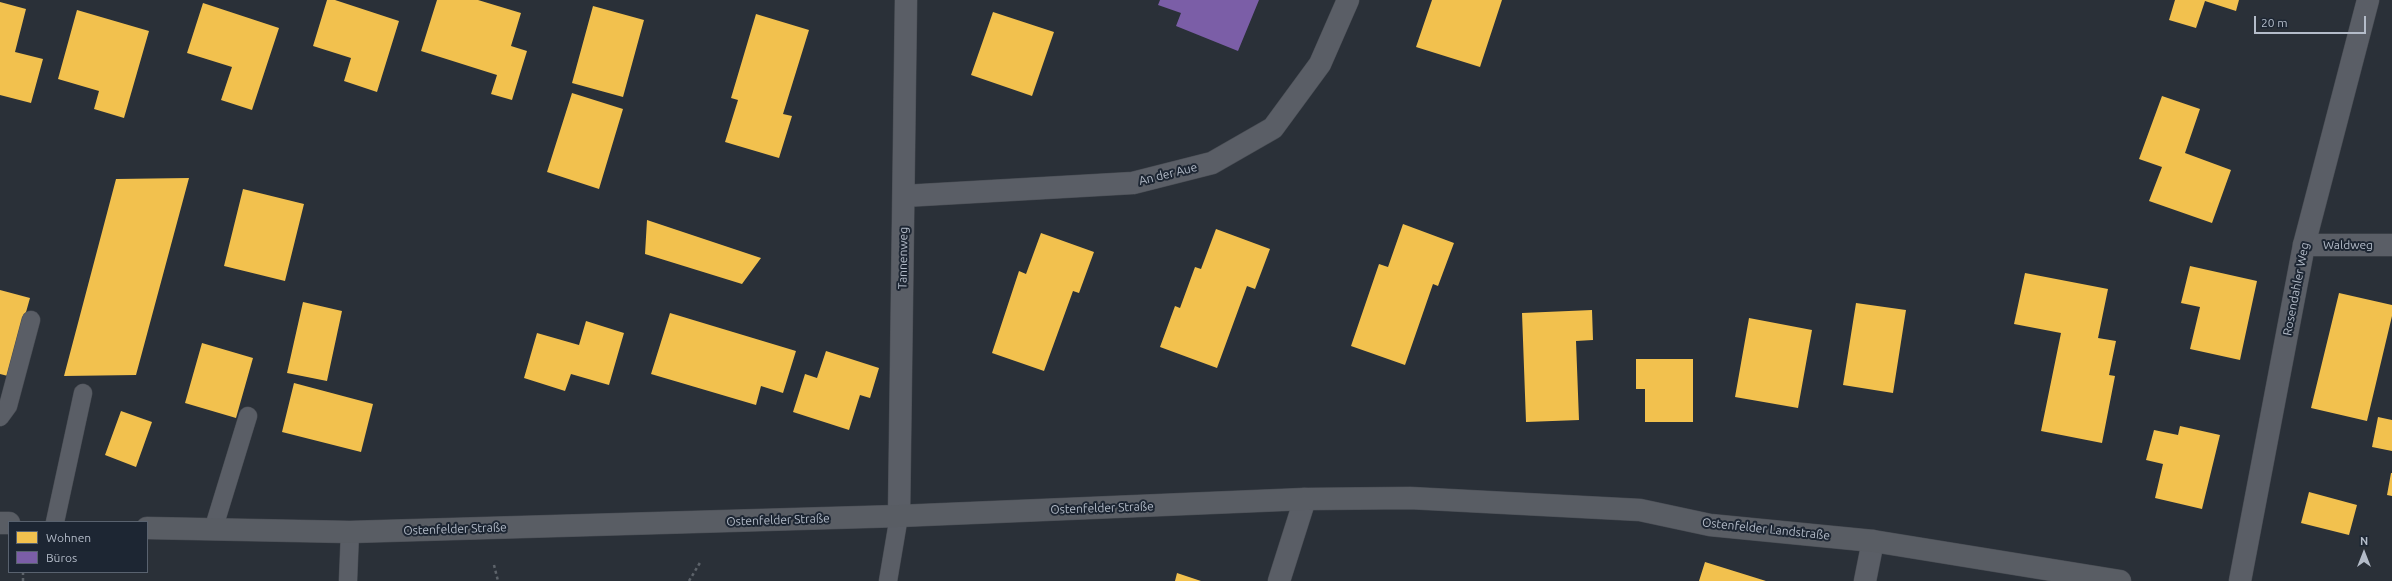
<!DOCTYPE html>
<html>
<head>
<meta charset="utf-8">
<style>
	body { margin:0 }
	#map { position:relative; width:2392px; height:581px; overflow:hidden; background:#2a3038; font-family:Ubuntu,sans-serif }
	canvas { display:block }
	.legend { position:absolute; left:8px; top:521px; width:140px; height:52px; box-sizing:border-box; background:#1d2633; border:1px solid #59626f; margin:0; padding:5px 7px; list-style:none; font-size:12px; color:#b4bcc9 }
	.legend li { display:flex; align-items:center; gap:8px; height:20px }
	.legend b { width:20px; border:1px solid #59626f }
	.north { position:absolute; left:2344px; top:533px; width:40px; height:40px; -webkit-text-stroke:3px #1d2633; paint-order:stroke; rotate:0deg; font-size:11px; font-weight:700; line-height:16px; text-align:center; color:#b4bcc9 }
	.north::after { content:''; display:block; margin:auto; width:14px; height:18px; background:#b4bcc9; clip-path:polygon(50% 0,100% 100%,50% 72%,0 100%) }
	.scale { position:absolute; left:2254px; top:16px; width:112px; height:18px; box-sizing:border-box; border:2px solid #b4bcc9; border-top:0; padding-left:5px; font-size:12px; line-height:14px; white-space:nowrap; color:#b4bcc9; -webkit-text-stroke:3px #1d2633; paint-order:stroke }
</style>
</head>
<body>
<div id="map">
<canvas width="2392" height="581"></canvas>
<ul class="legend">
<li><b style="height:11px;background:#f2c14e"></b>Wohnen</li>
<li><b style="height:11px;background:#7b5ea7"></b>Büros</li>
</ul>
<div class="north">N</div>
<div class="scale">20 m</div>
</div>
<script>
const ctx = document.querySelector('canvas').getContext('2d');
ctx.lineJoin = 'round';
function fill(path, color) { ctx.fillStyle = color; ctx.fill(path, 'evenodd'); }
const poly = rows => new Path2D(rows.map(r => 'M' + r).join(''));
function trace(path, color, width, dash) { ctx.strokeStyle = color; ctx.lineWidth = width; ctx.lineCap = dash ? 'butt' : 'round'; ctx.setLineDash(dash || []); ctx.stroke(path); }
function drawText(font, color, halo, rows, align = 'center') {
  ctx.font = font + ' Ubuntu,sans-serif'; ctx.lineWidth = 4; ctx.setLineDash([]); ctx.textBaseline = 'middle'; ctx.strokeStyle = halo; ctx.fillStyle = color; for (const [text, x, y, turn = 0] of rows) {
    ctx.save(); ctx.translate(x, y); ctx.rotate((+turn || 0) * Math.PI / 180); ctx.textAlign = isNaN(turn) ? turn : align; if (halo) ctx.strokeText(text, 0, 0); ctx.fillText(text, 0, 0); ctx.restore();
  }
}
fill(poly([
	[327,0,335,0,399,21,377,92,344,81,351,58,313,46],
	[437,0,478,0,521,13,511,46,527,51,512,100,491,94,497,75,421,51],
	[1432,0,1502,0,1480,67,1416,47],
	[2175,0,2239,0,2236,11,2205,1,2196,28,2169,20],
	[0,2,26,9,15,52,43,59,31,103,0,95],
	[203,3,279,28,252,110,221,100,232,67,187,53],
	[593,6,644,20,623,97,572,83],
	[77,10,149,31,124,118,94,109,99,91,58,79],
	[993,12,1054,32,1032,96,971,75],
	[756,14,809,30,783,114,792,116,779,158,725,142,738,100,731,98],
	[572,93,623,109,599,189,547,172],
	[2162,96,2200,109,2185,153,2231,170,2212,223,2149,201,2162,167,2139,159],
	[189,178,136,375,64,376,116,179],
	[243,189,304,204,285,281,224,266],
	[647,220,761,258,742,284,645,254],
	[1403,224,1454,243,1438,286,1433,284,1405,365,1351,346,1379,264,1388,267],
	[1216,229,1270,249,1255,289,1247,286,1217,368,1160,347,1175,306,1180,308,1195,267,1201,269],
	[1041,233,1094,252,1079,293,1073,291,1044,371,992,353,1019,271,1026,274],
	[2190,266,2257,281,2240,360,2190,349,2200,307,2181,303],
	[2025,273,2108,289,2098,338,2116,341,2109,375,2115,376,2102,443,2041,431,2061,333,2014,324],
	[0,290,30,298,8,376,0,374],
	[2339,293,2392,305,2392,316,2367,421,2311,408],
	[303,302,342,311,327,381,287,373],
	[1856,303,1906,310,1893,393,1843,385],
	[1592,310,1593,340,1576,341,1579,420,1526,422,1522,313],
	[670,313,796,351,783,393,761,386,756,405,651,374],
	[1749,318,1812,330,1798,408,1735,397],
	[586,321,624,333,609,385,571,374,565,391,524,378,537,333,579,345],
	[202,343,253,358,236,418,185,403],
	[826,351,879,368,870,398,860,395,849,430,793,412,805,374,817,378],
	[1636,359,1693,359,1693,422,1645,422,1645,389,1636,389],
	[294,383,373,404,361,452,282,432],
	[121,411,152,422,136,467,105,455],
	[2378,417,2392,420,2392,451,2372,447],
	[2180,426,2220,435,2202,509,2155,498,2163,464,2146,460,2154,430,2178,435],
	[2391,473,2392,473,2392,496,2387,495],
	[2309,492,2357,505,2349,535,2301,523],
	[1705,562,1766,581,1699,581],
	[1177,573,1201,581,1175,581]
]), '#f2c14e');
fill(poly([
	[1160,0,1259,0,1238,51,1176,26,1181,13,1158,5]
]), '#7b5ea7');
const service = poly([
	[0,417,8,406,31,320],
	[55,522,83,393],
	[213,530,248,416],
	[348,581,350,532],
	[888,581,899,516]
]);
const minor = poly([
	[904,196,1133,183,1212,163,1273,128,1320,64,1348,0],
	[2304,245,2392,245],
	[899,516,906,0],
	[1279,581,1305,499]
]);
const tertiary = poly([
	[1865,581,1873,541],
	[2240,581,2304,245,2368,0]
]);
const secondary = poly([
	[0,523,9,523],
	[147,528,350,532,899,516,1305,499,1410,498,1640,510,1710,525,1873,541,2120,581]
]);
trace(service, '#484c53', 19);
trace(minor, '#484c53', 23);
trace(tertiary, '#484c53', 23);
trace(secondary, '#484c53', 23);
trace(poly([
	[494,565,498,581],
	[23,581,23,572],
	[689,581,701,561]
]), '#5d636a', 2.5, [3, 3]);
trace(service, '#5a5e66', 18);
trace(minor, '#5a5e66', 22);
trace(tertiary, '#5a5e66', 22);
trace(secondary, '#595d64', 22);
drawText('12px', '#b4bcc9', '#1d2633', [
	["An der Aue",1168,174,-14],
	["Waldweg",2348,245],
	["Tannenweg",903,258,-89],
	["Rosendahler Weg",2296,289,-79],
	["Ostenfelder Straße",1102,508,-2],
	["Ostenfelder Straße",778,520,-2],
	["Ostenfelder Straße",455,529,-2],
	["Ostenfelder Landstraße",1766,529,6]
]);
</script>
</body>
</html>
